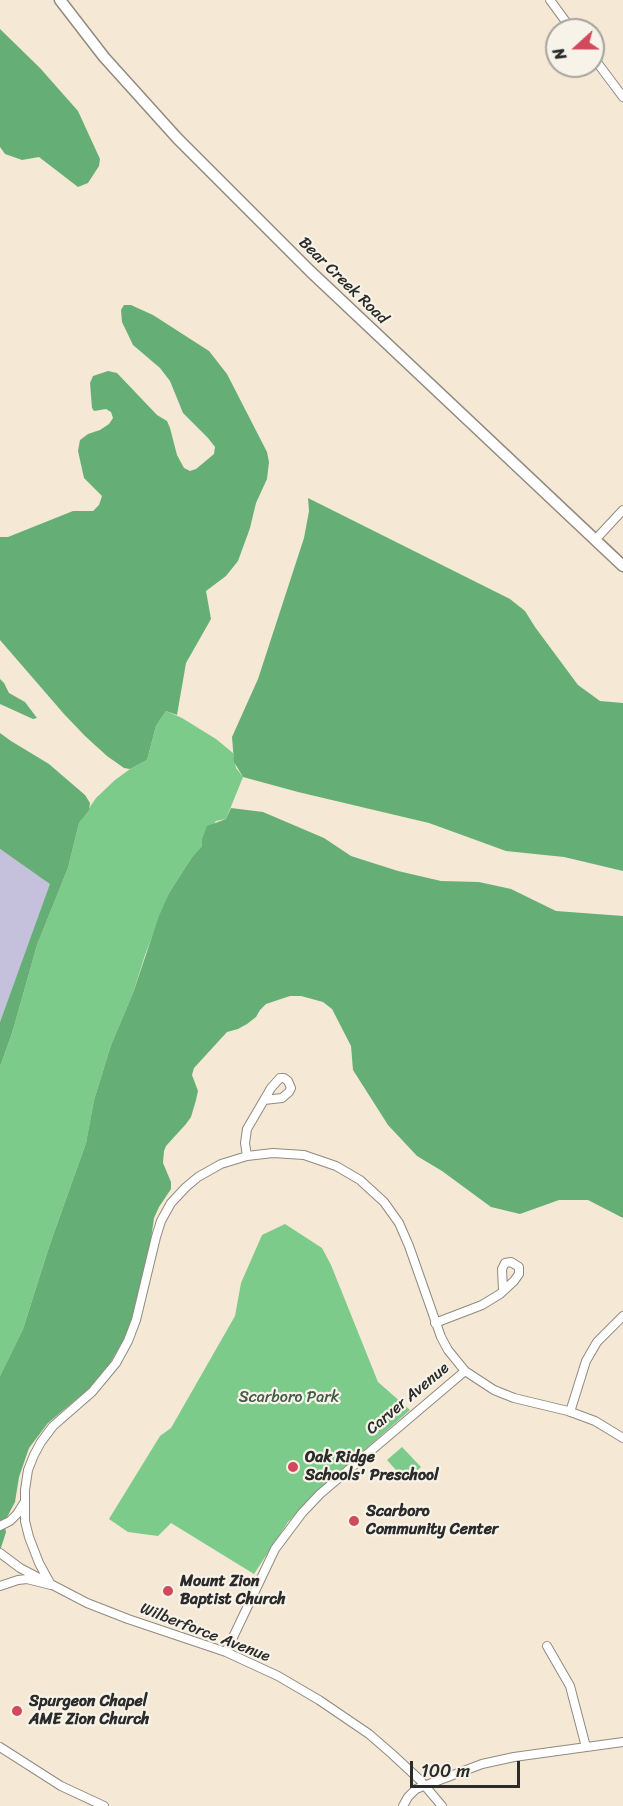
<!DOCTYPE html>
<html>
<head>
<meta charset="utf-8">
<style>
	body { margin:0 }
	#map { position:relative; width:623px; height:1806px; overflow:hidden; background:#f5e8d5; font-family:Sriracha,sans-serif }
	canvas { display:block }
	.north { position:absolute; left:545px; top:18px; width:60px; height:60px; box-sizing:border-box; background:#f7f3e8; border:2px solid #a5a39c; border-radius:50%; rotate:249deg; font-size:16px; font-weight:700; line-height:24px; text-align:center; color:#2b2b2b }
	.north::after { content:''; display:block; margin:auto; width:21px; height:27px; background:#d1495b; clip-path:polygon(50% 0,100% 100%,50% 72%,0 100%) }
	.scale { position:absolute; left:410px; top:1761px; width:110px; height:27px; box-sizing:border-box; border:3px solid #2b2b2b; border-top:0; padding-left:8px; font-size:18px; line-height:21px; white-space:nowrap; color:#2b2b2b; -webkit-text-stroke:4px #f7f3e8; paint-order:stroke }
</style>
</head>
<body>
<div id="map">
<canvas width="623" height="1806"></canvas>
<div class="north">N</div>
<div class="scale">100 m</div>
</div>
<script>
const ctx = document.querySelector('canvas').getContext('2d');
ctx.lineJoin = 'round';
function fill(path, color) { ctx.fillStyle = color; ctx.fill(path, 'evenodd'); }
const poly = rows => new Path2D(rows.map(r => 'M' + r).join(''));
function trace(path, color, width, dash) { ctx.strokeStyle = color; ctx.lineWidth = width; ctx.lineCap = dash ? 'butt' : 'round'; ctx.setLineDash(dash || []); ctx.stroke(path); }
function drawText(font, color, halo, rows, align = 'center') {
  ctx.font = font + ' Sriracha,sans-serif'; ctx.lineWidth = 4.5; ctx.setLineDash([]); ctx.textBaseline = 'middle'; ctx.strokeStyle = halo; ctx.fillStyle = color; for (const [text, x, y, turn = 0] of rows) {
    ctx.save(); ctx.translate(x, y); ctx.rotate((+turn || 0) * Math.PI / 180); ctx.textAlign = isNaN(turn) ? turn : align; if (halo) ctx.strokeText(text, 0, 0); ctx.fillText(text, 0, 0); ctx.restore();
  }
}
fill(poly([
	[0,849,51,884,0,1022]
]), '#c5c0db');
fill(poly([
	[166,711,182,718,216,739,233,753,236,768,243,777,226,819,216,821,202,839,202,846,192,857,169,893,145,955,133,993,111,1045,94,1100,86,1143,49,1247,23,1329,0,1376,0,1064,1,1064,13,1030,37,945,68,868,79,823,96,798,115,780,130,769,147,760,156,726],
	[285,1224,322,1248,331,1265,378,1382,410,1410,328,1482,288,1522,254,1574,171,1523,158,1536,128,1532,109,1519,160,1436,171,1428,235,1316,241,1283,262,1235],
	[402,1447,421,1467,406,1481,387,1460]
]), '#7ccb8b');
fill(poly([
	[0,29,40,68,78,111,100,159,99,166,88,183,78,187,39,157,22,160,5,154,0,147],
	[124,305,131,305,153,315,209,351,227,374,267,452,269,462,267,479,256,503,250,528,238,561,226,576,206,591,211,619,186,663,177,715,166,711,156,726,147,760,130,769,124,768,107,756,85,736,64,714,0,640,0,537,8,537,73,511,93,511,99,505,102,496,84,478,78,451,80,440,88,434,100,430,109,424,113,418,111,412,106,409,94,411,92,408,90,383,93,376,108,371,117,373,157,415,167,421,170,428,177,455,184,468,190,471,196,469,214,454,215,447,208,438,183,413,170,381,160,368,133,345,122,322,121,310],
	[308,498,510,599,525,611,535,627,578,685,600,701,623,703,623,871,564,857,506,851,429,823,298,792,243,777,234,762,232,737,258,679,304,538,309,511],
	[0,679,4,683,9,693,25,702,37,718,33,719,0,704],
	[0,733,11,741,49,764,85,795,90,803,89,810,79,823,68,868,37,945,13,1030,1,1064,0,1064,0,1022,50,884,0,849],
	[231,808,263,812,324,838,351,856,398,871,441,881,479,882,511,889,556,911,623,916,623,1218,588,1200,559,1200,520,1214,491,1207,442,1171,417,1156,388,1125,353,1070,351,1046,332,1009,323,1002,301,996,290,996,266,1004,260,1010,256,1017,247,1024,238,1029,227,1032,194,1068,192,1075,198,1091,196,1100,191,1117,186,1124,166,1146,164,1151,163,1163,171,1182,171,1189,159,1207,154,1218,151,1239,136,1307,127,1334,105,1372,91,1387,48,1423,29,1448,19,1477,15,1502,4,1523,6,1532,0,1551,0,1376,23,1329,49,1247,86,1143,94,1100,111,1045,133,993,159,916,169,893,192,857,202,846,202,839,207,826,226,819]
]), '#65af77');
const minor = poly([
	[550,0,572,30],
	[593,57,623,97],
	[595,540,623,510],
	[280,1078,284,1078,288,1081,291,1088,289,1092,282,1098,264,1100,271,1088,280,1078],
	[247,1156,245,1143,247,1129,264,1100],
	[435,1323,482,1305,500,1294,514,1281,519,1274,519,1267,511,1262,505,1263,502,1269,503,1290],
	[570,1412,586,1361,597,1342,623,1316],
	[0,1526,10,1521,17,1514,24,1503],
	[0,1553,20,1568,87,1603,128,1619,226,1652,278,1676,319,1700,369,1734,392,1754,420,1780,442,1806],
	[0,1586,18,1580,27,1579,51,1585,39,1563,29,1537,25,1521,25,1490,28,1470,34,1455,41,1442,53,1426,92,1392,116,1363,128,1341,136,1320,156,1237,161,1221,171,1203,186,1187,198,1177,221,1164,247,1156,273,1153,304,1155,336,1166,360,1180,384,1202,399,1223,409,1246,441,1337,448,1350,465,1371,494,1390,514,1398,568,1411,595,1421,623,1438],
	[547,1646,570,1686,586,1747],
	[226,1652,275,1549,302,1513,320,1494,465,1371],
	[0,1747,61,1786,104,1806],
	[403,1806,408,1797,416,1789,482,1764,514,1757,623,1742]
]);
const tertiary = poly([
	[60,0,104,57,177,138,310,271,623,566]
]);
trace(minor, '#908a80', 10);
trace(tertiary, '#908a80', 13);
trace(minor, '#fff', 8);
trace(tertiary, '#fff', 10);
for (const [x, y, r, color] of [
	[293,1467,6,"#d1495b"],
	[354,1521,6,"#d1495b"],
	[168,1591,6,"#d1495b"],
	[17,1711,6,"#d1495b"]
]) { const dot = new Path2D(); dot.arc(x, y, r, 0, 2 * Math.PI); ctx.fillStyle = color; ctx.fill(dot); trace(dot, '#f7f3e8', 2); }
drawText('16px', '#2b2b2b', '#f7f3e8', [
	["Bear Creek Road",343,281,44],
	["Carver Avenue",408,1399,-40],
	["Wilberforce Avenue",205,1633,21]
]);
drawText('16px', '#435b48', '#f7f3e8', [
	["Scarboro Park",289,1398]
]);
drawText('bold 16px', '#2b2b2b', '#f7f3e8', [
	["Oak Ridge",305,1458],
	["Schools' Preschool",305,1476],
	["Scarboro",366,1512],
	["Community Center",366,1530],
	["Mount Zion",180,1582],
	["Baptist Church",180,1600],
	["Spurgeon Chapel",29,1702],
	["AME Zion Church",29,1720]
], 'left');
</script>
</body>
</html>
